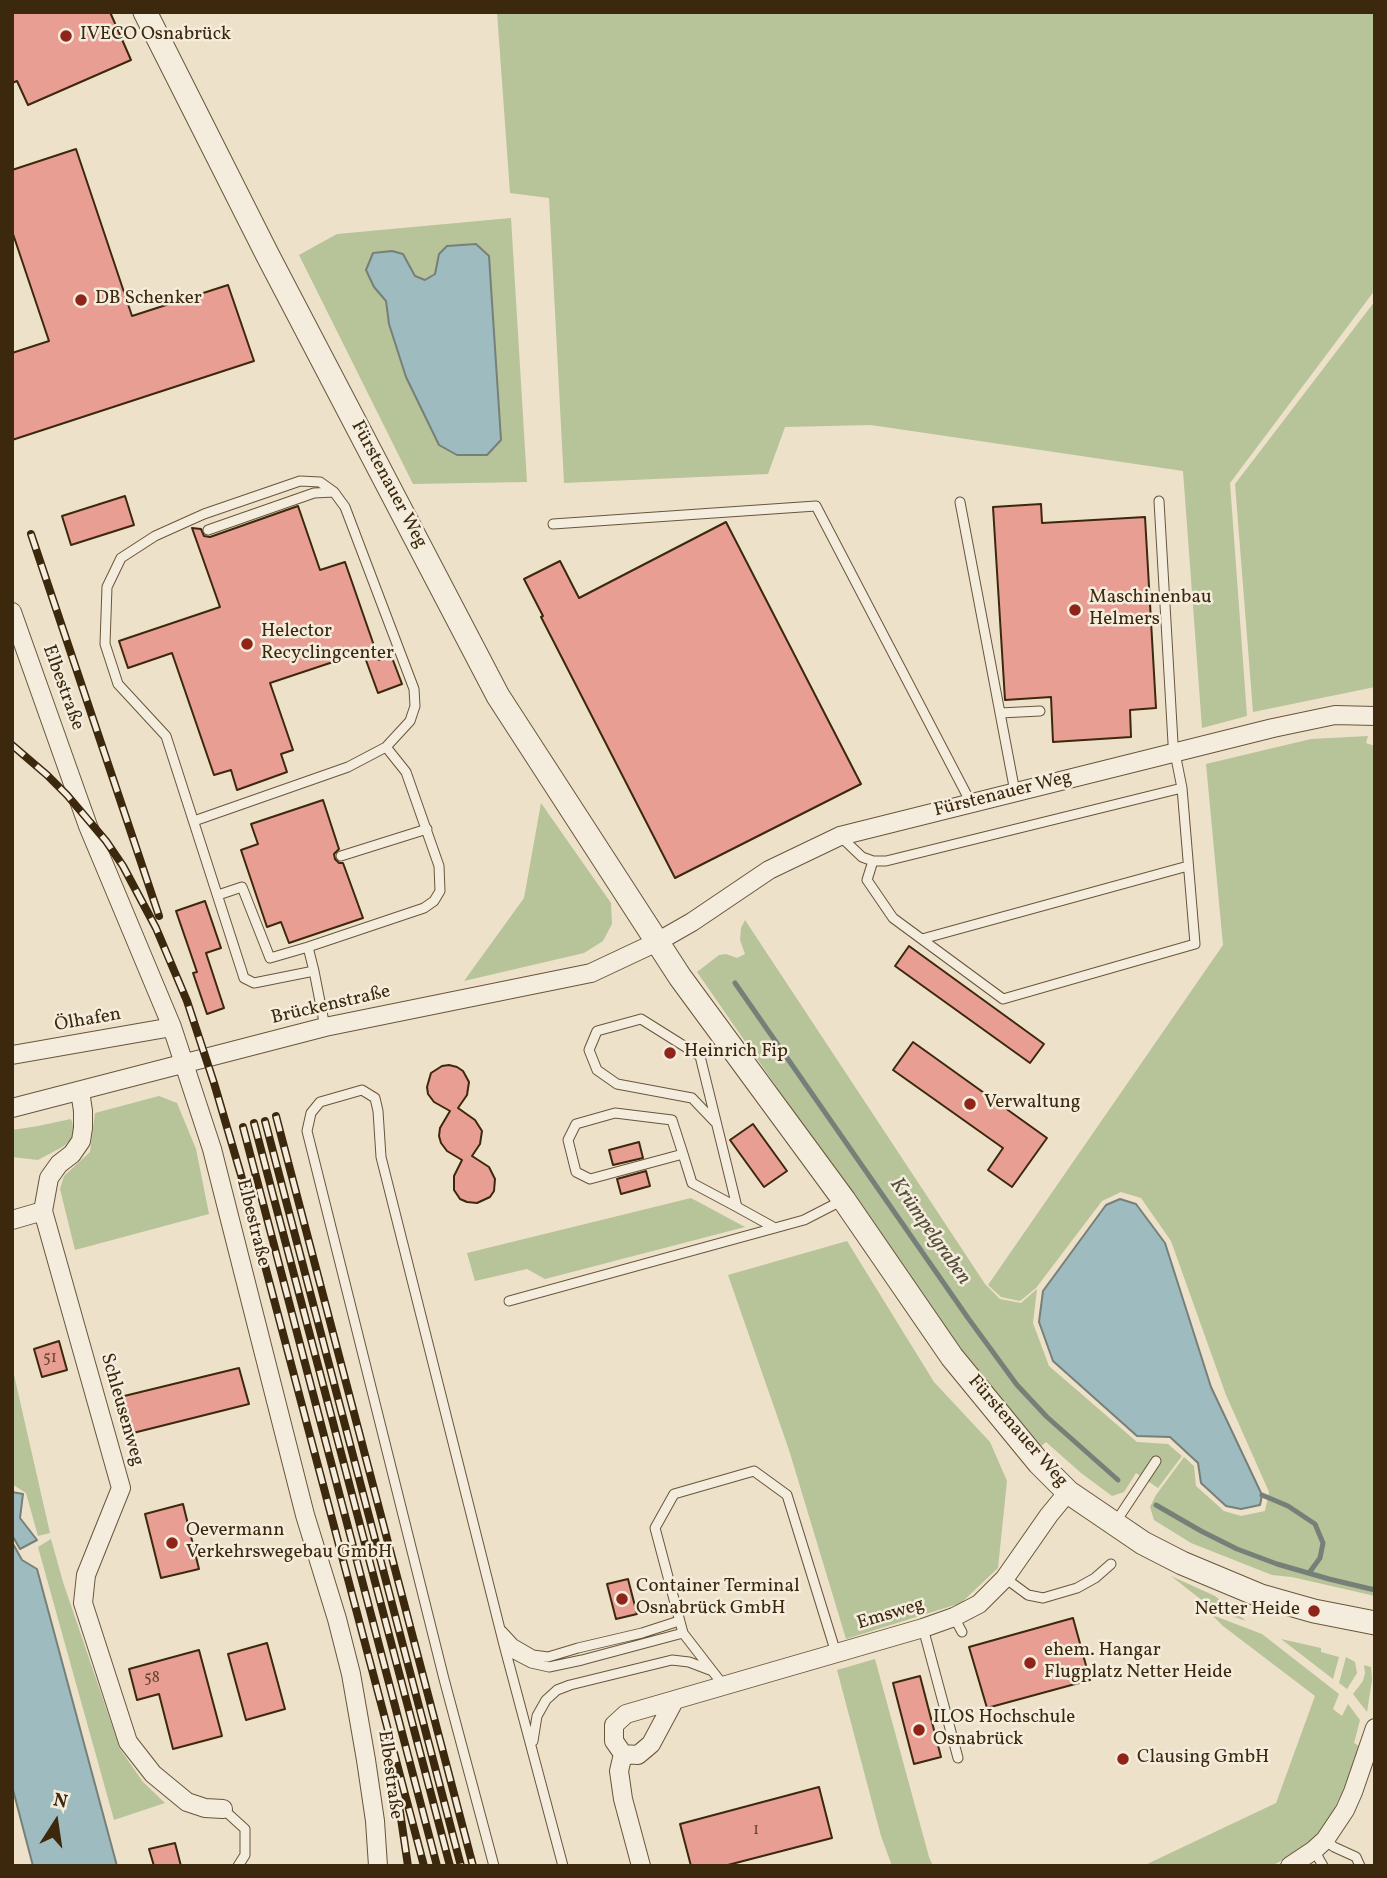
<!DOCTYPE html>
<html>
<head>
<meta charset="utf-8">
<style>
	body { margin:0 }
	#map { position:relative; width:1387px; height:1878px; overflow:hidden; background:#eee1c9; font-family:Vollkorn,serif }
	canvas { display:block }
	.frame { position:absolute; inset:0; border:14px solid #3c280c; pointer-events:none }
	.north { position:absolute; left:21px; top:1787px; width:70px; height:70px; -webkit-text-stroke:5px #f4ecdc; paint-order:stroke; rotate:12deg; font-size:19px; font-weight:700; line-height:28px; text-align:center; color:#3c280c }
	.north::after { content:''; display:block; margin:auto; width:24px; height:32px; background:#3c280c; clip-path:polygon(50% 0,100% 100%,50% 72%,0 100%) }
</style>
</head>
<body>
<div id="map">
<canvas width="1387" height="1878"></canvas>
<div class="frame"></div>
<div class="north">N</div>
</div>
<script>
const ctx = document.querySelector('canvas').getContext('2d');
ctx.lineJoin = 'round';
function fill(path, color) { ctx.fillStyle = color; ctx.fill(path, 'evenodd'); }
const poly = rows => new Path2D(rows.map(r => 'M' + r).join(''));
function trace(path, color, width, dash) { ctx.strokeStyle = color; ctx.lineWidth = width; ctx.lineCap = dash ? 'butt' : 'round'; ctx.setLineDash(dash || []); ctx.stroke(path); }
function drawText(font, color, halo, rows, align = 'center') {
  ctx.font = font + ' Vollkorn,serif'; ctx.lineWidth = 5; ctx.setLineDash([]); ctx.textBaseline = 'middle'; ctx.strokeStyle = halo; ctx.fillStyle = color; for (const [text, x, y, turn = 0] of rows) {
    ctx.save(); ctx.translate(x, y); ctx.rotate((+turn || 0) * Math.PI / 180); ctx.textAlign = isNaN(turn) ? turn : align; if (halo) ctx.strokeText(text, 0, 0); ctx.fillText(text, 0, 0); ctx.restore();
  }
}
fill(poly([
	[497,12,1375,12,1375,290,1230,483,1247,716,1202,728,1183,471,871,425,785,427,768,474,564,483,549,198,510,193],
	[511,218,527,482,413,484,299,255,337,234],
	[1375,301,1375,687,1253,712,1235,484],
	[1368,736,1366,743,1375,746,1375,1596,1292,1577,1272,1575,1191,1543,1154,1520,1150,1507,1156,1495,1184,1457,1194,1466,1196,1486,1224,1511,1241,1516,1265,1511,1269,1492,1226,1395,1171,1241,1141,1198,1121,1192,1102,1201,1036,1288,1020,1301,1001,1297,988,1285,1223,945,1206,764,1311,739],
	[541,803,611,903,612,924,603,941,584,953,464,981,524,898],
	[745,920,985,1284,1000,1299,1021,1303,1037,1289,1033,1323,1049,1366,1137,1442,1168,1444,1182,1456,1158,1488,1136,1473,1124,1492,1112,1496,1081,1473,1046,1442,1040,1447,960,1352,697,972,719,955,726,954,737,958,745,954,740,940,741,928],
	[159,1096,177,1103,196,1149,209,1214,75,1250,60,1189,64,1176,90,1152,95,1113],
	[71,1119,74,1128,72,1138,64,1146,38,1160,12,1157,12,1130,38,1126],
	[691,1198,745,1227,545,1279,527,1269,475,1281,467,1253],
	[847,1241,934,1382,990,1442,1007,1481,998,1568,961,1603,846,1639,789,1450,728,1275],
	[12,1366,50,1533,38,1536,26,1493,12,1484],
	[51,1539,63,1582,120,1749,143,1782,165,1803,114,1820,38,1547],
	[1171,1576,1215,1596,1246,1621,1213,1609],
	[1212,1615,1262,1634,1339,1694,1333,1709,1342,1716,1348,1704,1360,1720,1354,1743,1359,1746,1346,1785,1329,1819,1314,1838,1293,1855,1271,1866,1143,1866,1276,1803,1315,1696,1223,1626],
	[1281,1639,1321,1648,1321,1652,1339,1657,1333,1679],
	[1346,1657,1355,1662,1357,1673,1347,1689,1339,1683],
	[875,1659,929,1857,933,1866,892,1866,881,1836,837,1670],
	[1364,1665,1371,1667,1372,1680,1367,1712,1353,1694,1363,1681,1365,1673]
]), '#b7c398');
const water = poly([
	[476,244,489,256,501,440,487,455,457,455,439,445,406,377,389,324,386,301,374,287,366,270,373,253,392,251,403,254,415,276,425,280,435,274,439,254,447,246,476,244],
	[1120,1199,1136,1204,1165,1243,1211,1387,1262,1495,1260,1505,1241,1509,1226,1506,1201,1483,1198,1463,1170,1437,1137,1436,1053,1361,1039,1322,1043,1291,1106,1205,1120,1199],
	[12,1492,23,1494,20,1518,37,1540,20,1549,12,1535,12,1492],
	[12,1542,22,1560,37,1569,117,1866,33,1866,12,1786,12,1542]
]);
fill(water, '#9ebbc0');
trace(water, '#778078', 2);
trace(poly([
	[735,983,968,1318,1017,1385,1047,1417,1118,1480],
	[1262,1495,1288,1506,1315,1524,1323,1543,1320,1558,1309,1573],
	[1156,1505,1201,1531,1237,1549,1277,1564,1329,1579,1375,1590]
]), '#778078', 5);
const building = poly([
	[12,12,110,12,131,60,28,105,17,81,12,83,12,12],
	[76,149,132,316,228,285,254,361,12,440,12,353,49,341,12,231,12,170,76,149],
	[125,496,134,525,71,545,62,516,125,496],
	[1041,504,1042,523,1145,517,1156,708,1130,710,1131,737,1053,742,1051,697,1005,700,993,507,1041,504],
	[298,506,320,570,345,562,379,660,391,655,402,684,378,693,363,652,270,683,293,750,281,754,287,772,237,790,231,770,214,775,172,653,128,668,119,641,220,607,192,528,201,529,204,536,210,537,298,506],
	[726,522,861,784,675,878,541,617,543,616,524,579,560,561,579,598,726,522],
	[323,800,339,849,334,854,335,859,339,863,343,863,363,918,289,943,281,922,267,927,241,850,258,844,251,824,323,800],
	[205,901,221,948,206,953,224,1008,207,1014,193,973,197,972,176,911,205,901],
	[909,946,1044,1044,1030,1063,895,966,909,946],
	[913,1042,1047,1138,1012,1187,988,1170,1003,1148,893,1070,913,1042],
	[449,1065,457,1067,463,1071,469,1082,467,1095,458,1108,475,1120,482,1131,480,1144,472,1156,489,1167,495,1179,494,1191,490,1197,477,1203,467,1202,460,1199,454,1190,454,1176,462,1160,447,1151,441,1143,439,1136,440,1128,450,1111,434,1102,428,1094,427,1087,431,1073,442,1066,449,1065],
	[753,1124,787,1171,764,1187,730,1140,753,1124],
	[639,1142,643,1158,613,1165,609,1150,639,1142],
	[646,1171,650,1186,621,1194,617,1179,646,1171],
	[59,1341,67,1370,42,1377,34,1349,59,1341],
	[239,1368,249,1404,125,1435,116,1398,239,1368],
	[183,1504,199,1569,161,1578,145,1514,183,1504],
	[628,1579,637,1614,616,1619,607,1584,628,1579],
	[1073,1618,1090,1680,987,1708,969,1647,1073,1618],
	[267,1643,285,1709,246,1720,228,1654,267,1643],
	[199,1650,222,1736,173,1749,159,1694,137,1700,129,1669,199,1650],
	[920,1676,941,1757,914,1764,893,1683,920,1676],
	[819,1787,832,1838,724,1866,691,1866,680,1824,819,1787],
	[175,1843,181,1866,154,1866,149,1849,175,1843]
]);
fill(building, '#e89e93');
trace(building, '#3c280c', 2);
const service = poly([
	[960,502,1015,792],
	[553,524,816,506,971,803],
	[208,530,314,493,334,492],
	[1000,713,1040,711],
	[194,821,348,767,386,747,410,721,415,706,414,689,345,507,334,492,320,482,300,481,204,514,155,536,121,558,107,587,105,644,118,684,166,736,244,978,254,983,314,971,325,1027],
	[840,836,862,857,873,861,886,861,1182,788],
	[341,856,427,829],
	[873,861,867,880,893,918,1003,999,1195,944,1182,788,1173,743,1159,501],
	[218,895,242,887,270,958,308,947,424,908,434,901,440,891,439,866,406,772,386,747],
	[922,939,1188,866],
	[308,947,314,971],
	[715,1122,692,1098,617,1084,597,1070,589,1050,597,1031,641,1019,700,1056,737,1207,775,1228],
	[683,1154,590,1179,576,1172,568,1140,576,1124,615,1113,672,1120,683,1154,692,1183,737,1207],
	[509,1301,804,1220,843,1200],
	[1115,1523,1156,1461],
	[1005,1578,1028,1595,1043,1598,1077,1588,1095,1578,1111,1564],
	[954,1617,962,1632],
	[923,1628,958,1758],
	[502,1631,514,1644,533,1655,548,1657,578,1648,642,1633,679,1621],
	[506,1647,512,1653,531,1663,549,1667,582,1660,683,1633],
	[724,1686,683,1633,655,1528,674,1494,754,1471,787,1495,836,1653],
	[533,1741,537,1716,546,1700,557,1690,570,1685,672,1660,689,1662,710,1670],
	[223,1809,245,1829,245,1855,238,1866],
	[1325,1840,1334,1847,1356,1857,1360,1866],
	[1314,1850,1323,1866],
	[494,1866,444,1679,307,1131,311,1113,320,1102,362,1090,375,1098,378,1111,381,1157,504,1645,563,1866]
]);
const minor = poly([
	[12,612,88,826,172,1027,212,1149,305,1515,337,1619,351,1674,366,1760,375,1821,378,1866],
	[12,1055,172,1027],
	[12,1108,325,1027,591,973,657,942,692,922,769,870,840,836,1273,728,1335,715,1375,716],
	[43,1211,49,1178,59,1164,72,1154,81,1141,83,1128,83,1111,80,1091],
	[12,1220,43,1211,121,1488,86,1575,83,1603,128,1742,153,1774,187,1802,205,1808,223,1809],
	[674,1701,651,1744,638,1755,623,1754,614,1741,614,1725,626,1714,923,1628,954,1617,979,1604,1005,1578,1049,1515,1068,1492],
	[623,1754,619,1771,623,1799,641,1866],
	[1290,1866,1314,1850,1325,1840,1345,1810,1353,1792,1375,1728]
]);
const tertiary = poly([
	[145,12,267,254,498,696,680,977,844,1200,952,1357,1039,1463,1068,1492,1143,1543,1182,1563,1261,1596,1314,1611,1375,1623]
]);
trace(service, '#68563b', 11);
trace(minor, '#68563b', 20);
trace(tertiary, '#68563b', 25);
trace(service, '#f4ecdc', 9);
trace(minor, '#f4ecdc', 18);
trace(tertiary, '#f4ecdc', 23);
const rail = poly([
	[31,534,159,916],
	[12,745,47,775,67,795,106,841,123,866,156,928,187,1001,214,1083,241,1175,424,1866],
	[276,1116,473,1866],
	[265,1121,461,1866],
	[254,1123,450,1866],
	[243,1127,437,1866],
	[399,1805,408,1866]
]);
trace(rail, '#3c280c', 8);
trace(rail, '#f4ecdc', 5, [16]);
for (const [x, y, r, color] of [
	[66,36,7,"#8f2418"],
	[81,300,7,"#8f2418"],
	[1075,610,7,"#8f2418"],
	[247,644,7,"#8f2418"],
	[670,1053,7,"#8f2418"],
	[970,1104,7,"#8f2418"],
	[172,1543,7,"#8f2418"],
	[622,1599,7,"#8f2418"],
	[1314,1611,7,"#8f2418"],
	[1030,1663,7,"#8f2418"],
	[919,1730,7,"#8f2418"],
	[1123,1759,7,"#8f2418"]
]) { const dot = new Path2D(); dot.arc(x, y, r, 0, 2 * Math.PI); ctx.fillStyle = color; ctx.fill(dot); trace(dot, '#f4ecdc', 2.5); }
drawText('16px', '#67462e', null, [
	["51",50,1359],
	["58",152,1679],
	["1",756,1831]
]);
drawText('19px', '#3c280c', '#f4ecdc', [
	["IVECO Osnabrück",80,36],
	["DB Schenker",95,300],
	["Maschinenbau",1089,599],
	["Helmers",1089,621],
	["Helector",261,633],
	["Recyclingcenter",261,655],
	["Heinrich Fip",684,1053],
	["Verwaltung",984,1104],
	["Oevermann",186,1532],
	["Verkehrswegebau GmbH",186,1554],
	["Container Terminal",636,1588],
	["Osnabrück GmbH",636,1610],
	["Netter Heide",1300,1611,"right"],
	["ehem. Hangar",1044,1652],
	["Flugplatz Netter Heide",1044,1674],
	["ILOS Hochschule",933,1719],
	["Osnabrück",933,1741],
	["Clausing GmbH",1137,1759]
], 'left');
drawText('19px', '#3c280c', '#f4ecdc', [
	["Fürstenauer Weg",388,485,62],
	["Elbestraße",62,688,70],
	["Fürstenauer Weg",1003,795,-14],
	["Brückenstraße",331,1006,-13],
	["Ölhafen",88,1021,-10],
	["Elbestraße",252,1223,76],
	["Schleusenweg",121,1410,74],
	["Fürstenauer Weg",1017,1432,49],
	["Emsweg",891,1615,-17],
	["Elbestraße",389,1775,82]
]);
drawText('italic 21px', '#544d39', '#f4ecdc', [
	["Krümpelgraben",929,1232,55]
]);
</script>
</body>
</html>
